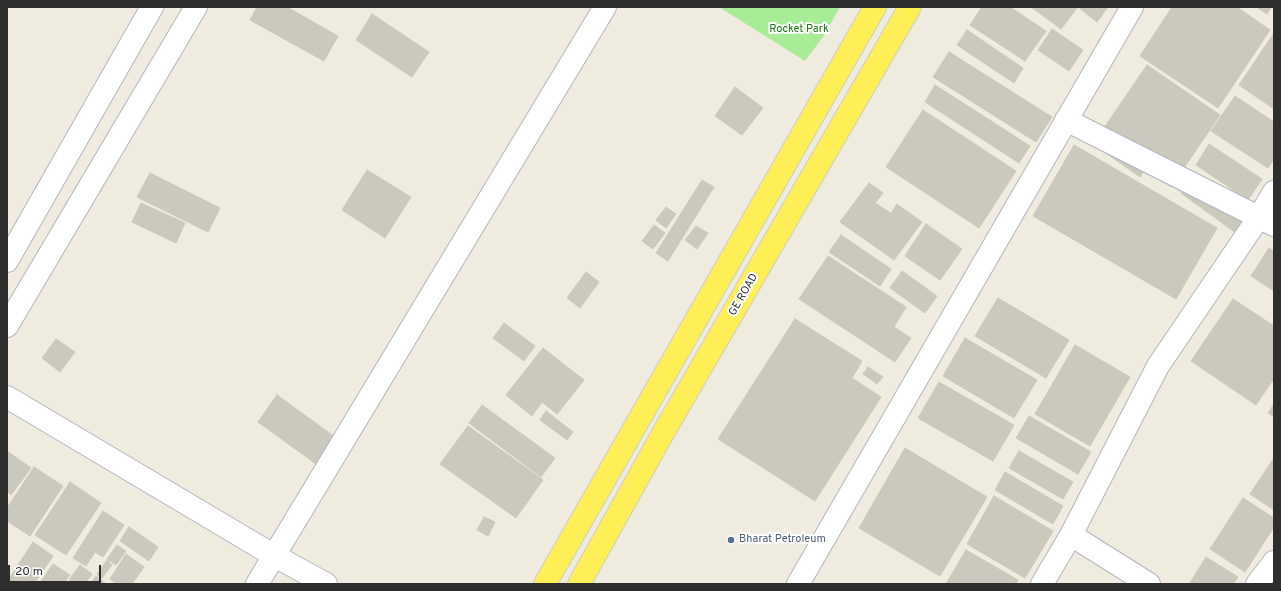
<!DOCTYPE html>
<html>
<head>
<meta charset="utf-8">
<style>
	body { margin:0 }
	#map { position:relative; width:1281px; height:591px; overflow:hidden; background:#f0ebdf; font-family:Overpass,sans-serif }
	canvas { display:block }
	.frame { position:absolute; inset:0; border:8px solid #2e2e2e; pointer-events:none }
	.scale { position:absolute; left:8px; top:565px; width:93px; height:18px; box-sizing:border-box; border:2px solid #2e2e2e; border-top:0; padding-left:5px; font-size:12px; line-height:14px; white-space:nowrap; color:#2e2e2e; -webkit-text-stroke:3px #fff; paint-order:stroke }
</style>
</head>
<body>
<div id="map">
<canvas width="1281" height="591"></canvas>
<div class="frame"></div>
<div class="scale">20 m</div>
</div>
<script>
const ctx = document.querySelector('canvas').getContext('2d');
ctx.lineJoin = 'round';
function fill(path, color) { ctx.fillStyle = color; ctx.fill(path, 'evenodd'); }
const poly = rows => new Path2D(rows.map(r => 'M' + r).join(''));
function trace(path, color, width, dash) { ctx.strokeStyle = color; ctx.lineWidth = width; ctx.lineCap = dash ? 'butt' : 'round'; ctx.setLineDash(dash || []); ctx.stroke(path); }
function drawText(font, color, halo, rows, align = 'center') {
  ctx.font = font + ' Overpass,sans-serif'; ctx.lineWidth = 4; ctx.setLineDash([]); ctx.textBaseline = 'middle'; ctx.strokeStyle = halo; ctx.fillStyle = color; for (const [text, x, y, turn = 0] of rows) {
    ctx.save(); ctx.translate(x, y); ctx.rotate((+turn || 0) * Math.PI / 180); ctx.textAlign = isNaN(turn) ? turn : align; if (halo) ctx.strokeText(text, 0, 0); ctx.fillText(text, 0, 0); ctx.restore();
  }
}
fill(poly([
	[719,7,840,7,823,37,805,61]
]), '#a8ec97');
const building = poly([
	[257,7,287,7,338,36,324,61,250,20,257,7],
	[982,7,1010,7,1046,31,1025,61,970,25,982,7],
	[1031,7,1108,7,1097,22,1078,7,1061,29,1031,7],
	[1172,7,1237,7,1270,30,1218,108,1140,56,1172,7],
	[1256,7,1271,7,1267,14,1256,7],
	[372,14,429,52,412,77,356,40,372,14],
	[1052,29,1083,50,1069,71,1038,50,1052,29],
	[967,30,1023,68,1014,83,957,45,967,30],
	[1274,33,1274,109,1239,85,1274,33],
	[949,52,1052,117,1036,142,933,77,949,52],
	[1147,65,1220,115,1171,187,1145,169,1140,177,1093,144,1147,65],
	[935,85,1030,146,1019,163,925,102,935,85],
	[735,87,763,108,742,135,715,116,735,87],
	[1235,96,1274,122,1274,159,1268,168,1211,131,1235,96],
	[923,110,1016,171,979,228,886,167,923,110],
	[1209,144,1262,179,1248,200,1196,165,1209,144],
	[1074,145,1217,228,1176,299,1033,216,1074,145],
	[367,170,411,197,385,238,342,210,367,170],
	[150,173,220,208,208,232,137,197,150,173],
	[1196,174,1250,213,1236,233,1181,193,1196,174],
	[702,180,714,187,668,261,656,253,702,180],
	[869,183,883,193,875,203,891,213,897,204,922,222,894,260,840,222,869,183],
	[141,203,185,223,176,243,132,222,141,203],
	[666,207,676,214,666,228,656,220,666,207],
	[926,224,962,249,940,280,905,256,926,224],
	[654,225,665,233,653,249,642,241,654,225],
	[696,226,708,233,697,249,685,240,696,226],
	[841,235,891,269,880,286,829,252,841,235],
	[1269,248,1274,251,1274,291,1251,276,1269,248],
	[828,256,906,307,894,327,911,338,895,362,799,299,828,256],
	[902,271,937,296,925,313,890,288,902,271],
	[586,272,599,282,580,308,567,298,586,272],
	[998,298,1069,340,1046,378,975,336,998,298],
	[1233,299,1274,326,1274,383,1272,381,1256,405,1191,361,1233,299],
	[795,319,862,361,852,378,881,397,815,501,718,439,795,319],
	[504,323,535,346,524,361,493,338,504,323],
	[965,338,1037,380,1014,418,943,376,965,338],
	[56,339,75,352,60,372,42,358,56,339],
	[1075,345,1130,377,1090,446,1035,414,1075,345],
	[543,348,584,380,557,414,542,402,532,416,506,395,543,348],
	[868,367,883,377,877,384,863,374,868,367],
	[939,382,1014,425,993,461,918,418,939,382],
	[277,395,335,437,316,464,258,422,277,395],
	[1274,404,1274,417,1268,413,1274,404],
	[482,405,555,458,541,477,469,423,482,405],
	[546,411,573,432,567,440,540,420,546,411],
	[1029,416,1091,452,1078,474,1016,438,1029,416],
	[468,426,543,480,516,518,440,464,468,426],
	[905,448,987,497,940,576,859,528,905,448],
	[7,451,31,468,11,495,7,491,7,451],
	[1019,451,1073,482,1063,499,1009,468,1019,451],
	[1274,458,1274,510,1250,494,1274,458],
	[34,467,63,486,30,536,7,521,7,508,34,467],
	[1005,472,1063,506,1053,524,995,490,1005,472],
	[70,482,101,503,66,555,35,535,70,482],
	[994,496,1053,531,1025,578,967,544,994,496],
	[1243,498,1274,518,1274,527,1245,572,1210,549,1243,498],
	[103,511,124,525,103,557,95,552,86,566,73,558,103,511],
	[484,517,495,522,488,536,477,530,484,517],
	[129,527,158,547,149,561,120,541,129,527],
	[33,542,53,556,34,584,10,584,7,582,33,542],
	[117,545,126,551,116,565,107,559,117,545],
	[966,550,1018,580,1016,584,946,584,966,550],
	[126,554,144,567,132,584,117,584,110,579,126,554],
	[1206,557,1238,577,1233,584,1190,583,1206,557],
	[107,560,112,565,102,578,97,574,107,560],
	[53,564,70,575,63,584,39,584,53,564],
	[80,565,92,574,85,584,75,584,69,580,80,565],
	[96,576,105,583,105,584,90,584,96,576]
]);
fill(building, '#cbc9bd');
trace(building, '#ccc8b8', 1);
const minor = poly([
	[1066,120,1274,225],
	[7,261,152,7],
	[7,326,196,7],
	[1071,535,1149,584],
	[257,584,605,7],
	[798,584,1132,7],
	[1042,584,1071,535,1158,366,1259,217,1274,192],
	[1257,584,1274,562]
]);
const tertiary = poly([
	[7,397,273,555,326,584]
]);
const primary = poly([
	[545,584,875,7],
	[579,584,662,435,910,7]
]);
trace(minor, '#b3b4c2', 24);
trace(tertiary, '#b3b4c2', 24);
trace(primary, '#cdcdcd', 24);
trace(minor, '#fff', 22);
trace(tertiary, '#fff', 22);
trace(primary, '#ffef56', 22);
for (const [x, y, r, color] of [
	[731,540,4,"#5c6f8a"]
]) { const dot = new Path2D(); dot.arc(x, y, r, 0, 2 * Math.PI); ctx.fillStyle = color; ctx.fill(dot); trace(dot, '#fff', 1.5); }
drawText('11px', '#197613', '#fff', [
	["Rocket Park",799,30]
]);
drawText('11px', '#2e2e2e', '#fff', [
	["GE ROAD",744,295,-60]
]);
drawText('11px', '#4e5e75', '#fff', [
	["Bharat Petroleum",739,540]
], 'left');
</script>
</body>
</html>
